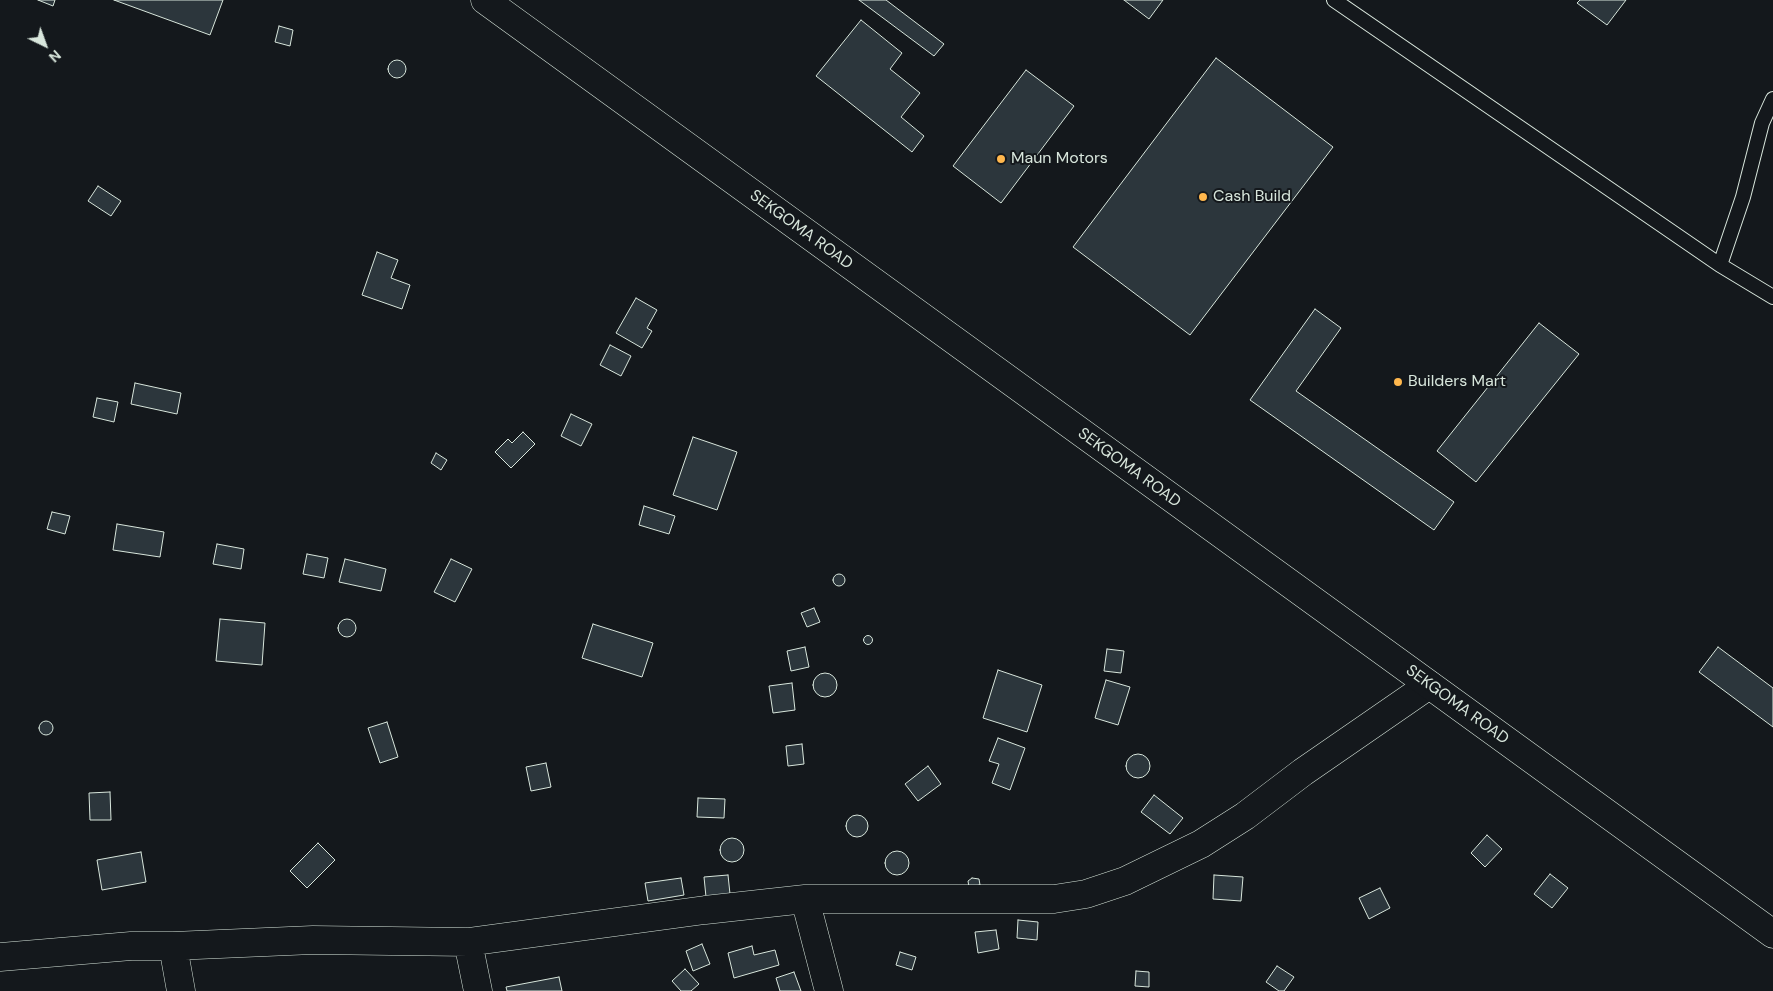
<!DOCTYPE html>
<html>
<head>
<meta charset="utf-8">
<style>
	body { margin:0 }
	#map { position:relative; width:1773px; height:991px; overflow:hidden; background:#14181c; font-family:"DM Sans",sans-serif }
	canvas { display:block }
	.north { position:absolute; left:20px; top:20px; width:50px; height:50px; -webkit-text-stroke:4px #14181c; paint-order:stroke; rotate:138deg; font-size:14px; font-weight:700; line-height:20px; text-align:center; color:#d8e6dc }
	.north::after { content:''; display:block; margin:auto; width:18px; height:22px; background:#d8e6dc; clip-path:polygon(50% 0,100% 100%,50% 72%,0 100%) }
</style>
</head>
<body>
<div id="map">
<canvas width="1773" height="991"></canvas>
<div class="north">N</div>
</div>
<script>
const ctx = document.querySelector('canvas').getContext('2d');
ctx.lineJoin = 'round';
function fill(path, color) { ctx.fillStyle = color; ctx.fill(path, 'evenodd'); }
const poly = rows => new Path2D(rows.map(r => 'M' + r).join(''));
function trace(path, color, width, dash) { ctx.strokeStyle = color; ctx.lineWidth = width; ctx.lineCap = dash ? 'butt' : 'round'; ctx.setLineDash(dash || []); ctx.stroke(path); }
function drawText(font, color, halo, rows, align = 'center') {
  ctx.font = font + ' "DM Sans",sans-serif'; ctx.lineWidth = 4; ctx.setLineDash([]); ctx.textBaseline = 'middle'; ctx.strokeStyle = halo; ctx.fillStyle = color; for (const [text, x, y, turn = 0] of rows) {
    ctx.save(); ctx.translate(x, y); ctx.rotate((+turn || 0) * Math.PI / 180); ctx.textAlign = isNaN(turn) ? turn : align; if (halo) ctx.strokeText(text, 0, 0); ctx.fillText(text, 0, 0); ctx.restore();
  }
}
const building = poly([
	[38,0,55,0,53,6,38,0],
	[114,0,223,0,210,35,114,0],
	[859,0,886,0,944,44,934,56,859,0],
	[1124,0,1163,0,1149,19,1124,0],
	[1580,0,1626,0,1607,25,1577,3,1580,0],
	[861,20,902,53,890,69,920,93,901,117,924,136,912,152,816,76,861,20],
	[279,26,293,30,290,46,275,42,279,26],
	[1216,58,1333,147,1190,335,1073,247,1216,58],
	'388 69a9 9 0 1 1 18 0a9 9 0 1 1-18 0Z',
	[1026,70,1074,106,1001,203,953,166,1026,70],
	[98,186,121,201,111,216,88,201,98,186],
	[377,252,398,260,391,278,410,285,402,309,362,295,377,252],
	[636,298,657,310,647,328,652,331,642,348,616,333,636,298],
	[1315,309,1341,328,1296,391,1454,502,1434,530,1250,400,1315,309],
	[1539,323,1579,354,1476,482,1437,451,1539,323],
	[610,345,631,356,621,376,600,365,610,345],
	[135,383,181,393,177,414,131,404,135,383],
	[97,398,118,402,114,422,93,417,97,398],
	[571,414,592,424,581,446,561,436,571,414],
	[523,432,535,444,511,468,495,452,508,439,512,443,523,432],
	[693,437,737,452,717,510,673,495,693,437],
	[436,453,447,460,441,470,431,463,436,453],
	[644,506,675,516,669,534,639,525,644,506],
	[52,512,70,516,65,534,47,529,52,512],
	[117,524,164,532,160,557,113,550,117,524],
	[217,544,244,549,241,569,213,564,217,544],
	[307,554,328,558,324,578,303,574,307,554],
	[345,559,386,569,381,591,339,582,345,559],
	[451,559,472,569,455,602,434,592,451,559],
	'833 580a6 6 0 1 1 12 0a6 6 0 1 1-12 0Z',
	[814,608,820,622,807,627,801,613,814,608],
	'338 628a9 9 0 1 1 18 0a9 9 0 1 1-18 0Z',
	[220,619,265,623,262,665,216,661,220,619],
	[593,624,653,643,642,677,582,658,593,624],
	'863.5 640a4.5 4.5 0 1 1 9 0a4.5 4.5 0 1 1-9 0Z',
	[805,647,809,667,791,671,787,651,805,647],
	[1718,647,1773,688,1773,727,1699,672,1718,647],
	[1107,649,1124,651,1121,673,1104,671,1107,649],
	[998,670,1042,685,1027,732,983,718,998,670],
	'813 685a12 12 0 1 1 24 0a12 12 0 1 1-24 0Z',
	[1106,680,1130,687,1118,725,1095,718,1106,680],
	[792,683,795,710,773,713,769,686,792,683],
	'39 728a7 7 0 1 1 14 0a7 7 0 1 1-14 0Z',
	[387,722,398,757,380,763,368,728,387,722],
	[998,738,1025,748,1010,790,992,783,999,764,989,761,998,738],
	[802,744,804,764,788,766,786,746,802,744],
	'1126 766a12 12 0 1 1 24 0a12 12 0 1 1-24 0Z',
	[546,763,551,787,531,791,526,767,546,763],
	[928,766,941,784,918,801,905,784,928,766],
	[110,792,111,820,90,820,89,793,110,792],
	[1154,795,1183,818,1170,834,1141,812,1154,795],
	[698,798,725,799,724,818,697,817,698,798],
	'846 826a11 11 0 1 1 22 0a11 11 0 1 1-22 0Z',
	[1487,835,1502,849,1485,867,1471,853,1487,835],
	'720 850a12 12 0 1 1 24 0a12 12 0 1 1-24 0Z',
	[318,843,335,860,307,888,290,871,318,843],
	'885 863a12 12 0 1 1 24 0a12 12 0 1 1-24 0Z',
	[141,852,146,882,102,890,97,860,141,852],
	[1550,874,1568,888,1552,908,1534,894,1550,874],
	[728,875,730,894,706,897,704,877,728,875],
	[1214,875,1243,877,1241,901,1213,899,1214,875],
	[681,878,684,895,648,901,645,883,681,878],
	[972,878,979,879,980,885,969,887,968,881,972,878],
	[1380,888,1390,908,1369,919,1359,898,1380,888],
	[1018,920,1038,922,1037,940,1017,938,1018,920],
	[996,930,999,949,978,953,975,932,996,930],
	[702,944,710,964,693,971,686,951,702,944],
	[752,946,754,955,775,950,779,965,734,978,728,953,752,946],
	[900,952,916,957,912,970,896,965,900,952],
	[1277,966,1294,977,1284,991,1279,991,1266,982,1277,966],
	[685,969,699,984,691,991,681,991,672,981,685,969],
	[1136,971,1149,972,1149,987,1135,986,1136,971],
	[794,972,801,991,780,991,776,978,794,972],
	[559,977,562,991,507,991,506,987,559,977]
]);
fill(building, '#2c363c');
trace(building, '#d8e6dc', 1);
const lane = poly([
	[1334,0,1720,265,1773,297],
	[1720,265,1743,197,1762,123,1773,99]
]);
const street = poly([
	[805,899,829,991],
	[468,942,478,991],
	[173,946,181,991],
	[0,957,131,946,173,946,313,940,468,942,705,910,805,899,1054,899,1086,894,1125,881,1201,844,1245,816,1303,772,1429,685]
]);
const highway = poly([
	[485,0,1773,934]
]);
trace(lane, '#d8e6dc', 16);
trace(street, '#d8e6dc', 29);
trace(highway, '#d8e6dc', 29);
trace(lane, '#14181c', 14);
trace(street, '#14181c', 28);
trace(highway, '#14181c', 28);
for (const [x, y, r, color] of [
	[1001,159,5,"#ffb74d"],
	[1203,197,5,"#ffb74d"],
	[1398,382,5,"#ffb74d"]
]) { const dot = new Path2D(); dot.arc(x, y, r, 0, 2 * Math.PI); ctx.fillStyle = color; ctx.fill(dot); trace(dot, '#14181c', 2); }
drawText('16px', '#d8e6dc', '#14181c', [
	["Maun Motors",1011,159],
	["Cash Build",1213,197],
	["Builders Mart",1408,382]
], 'left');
drawText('16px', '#d8e6dc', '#14181c', [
	["SEKGOMA ROAD",801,230,36],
	["SEKGOMA ROAD",1129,468,36],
	["SEKGOMA ROAD",1457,705,36]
]);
</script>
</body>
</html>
